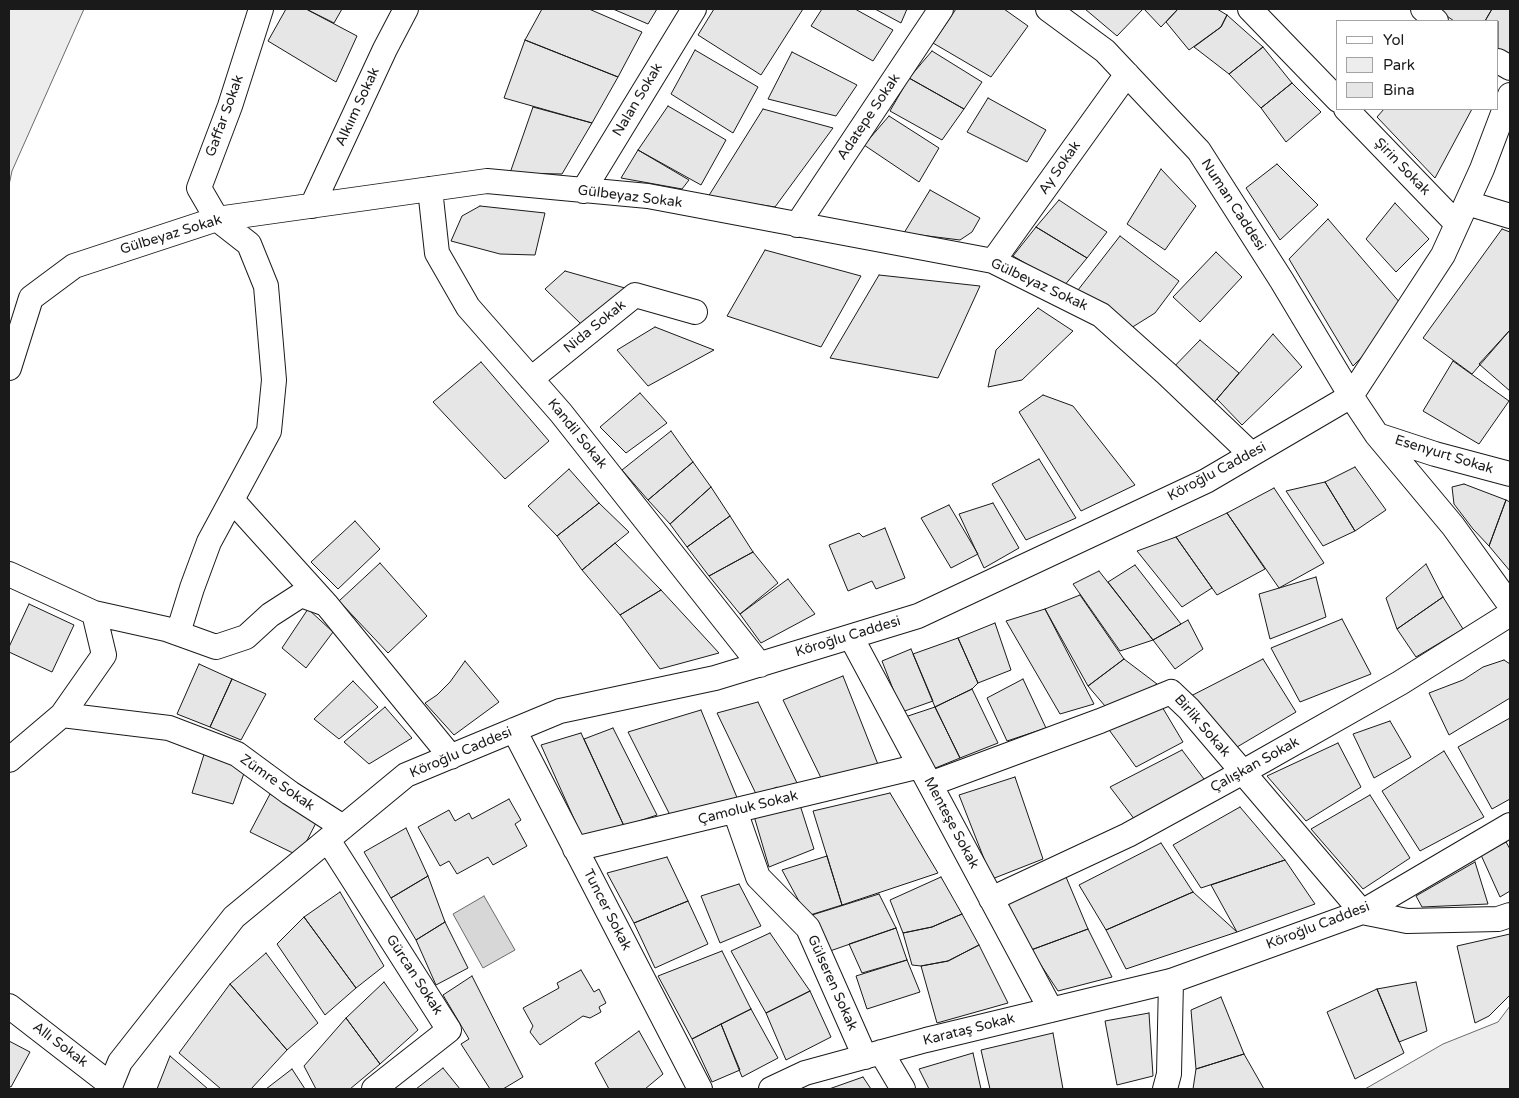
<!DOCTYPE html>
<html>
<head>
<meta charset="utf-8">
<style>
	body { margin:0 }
	#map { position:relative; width:1519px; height:1098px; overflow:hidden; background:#fff; font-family:"Varela Round",sans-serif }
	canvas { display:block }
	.frame { position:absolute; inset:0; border:10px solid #1a1a1a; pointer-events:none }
	.legend { position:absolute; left:1336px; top:20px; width:162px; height:90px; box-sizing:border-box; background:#fff; border:1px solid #a3a3a3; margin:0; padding:6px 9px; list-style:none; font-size:15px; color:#1a1a1a }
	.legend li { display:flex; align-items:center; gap:10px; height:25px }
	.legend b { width:25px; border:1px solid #a3a3a3 }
</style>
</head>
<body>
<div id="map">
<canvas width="1519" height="1098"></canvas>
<div class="frame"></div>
<ul class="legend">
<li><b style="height:6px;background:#fff"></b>Yol</li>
<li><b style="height:14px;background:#ededed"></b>Park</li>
<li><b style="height:14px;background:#e6e6e6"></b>Bina</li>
</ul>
</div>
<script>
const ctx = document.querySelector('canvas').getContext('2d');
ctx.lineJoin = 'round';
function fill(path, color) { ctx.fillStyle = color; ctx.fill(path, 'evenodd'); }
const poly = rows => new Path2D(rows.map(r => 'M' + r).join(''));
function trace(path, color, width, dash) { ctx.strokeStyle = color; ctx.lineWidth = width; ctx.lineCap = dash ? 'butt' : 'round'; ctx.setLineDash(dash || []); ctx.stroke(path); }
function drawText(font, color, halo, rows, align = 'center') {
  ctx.font = font + ' "Varela Round",sans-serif'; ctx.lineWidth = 4; ctx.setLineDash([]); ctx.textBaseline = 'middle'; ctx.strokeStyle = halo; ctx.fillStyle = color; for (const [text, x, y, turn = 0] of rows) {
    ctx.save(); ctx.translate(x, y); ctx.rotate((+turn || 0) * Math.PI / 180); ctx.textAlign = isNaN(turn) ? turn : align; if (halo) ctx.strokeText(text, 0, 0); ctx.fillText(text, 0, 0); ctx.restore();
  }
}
const green = poly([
	[9,9,84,9,12,171,9,185,9,9],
	[1510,1006,1510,1089,1365,1089,1443,1044,1498,1022,1510,1006]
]);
fill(green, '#ededed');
trace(green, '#6a6a6a', 1);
const water = poly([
	[484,896,515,950,483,968,453,914,484,896]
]);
fill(water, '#d7d7d7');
trace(water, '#6a6a6a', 1);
const building = poly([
	[286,9,306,9,357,36,336,82,268,41,286,9],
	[308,9,342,9,334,23,308,10,308,9],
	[542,9,589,9,642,32,618,77,525,40,542,9],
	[613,9,657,9,648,24,613,9],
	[714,9,803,9,761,75,698,35,714,9],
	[822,9,855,9,893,30,873,61,811,26,822,9],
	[875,9,907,9,901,23,875,9],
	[956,9,1004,9,1028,26,991,77,933,43,956,9],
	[1085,9,1143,9,1117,36,1085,9],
	[1144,9,1178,9,1161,27,1144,9],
	[1178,9,1217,9,1227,15,1221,27,1189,50,1166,22,1178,9],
	[1444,9,1492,9,1485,21,1454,21,1441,12,1444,9],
	[1492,9,1510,9,1510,56,1498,49,1498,21,1485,21,1492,9],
	[1227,15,1263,47,1229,74,1194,47,1221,27,1227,15],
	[525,40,618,77,592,123,504,98,525,40],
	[1263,47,1292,83,1261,108,1229,74,1263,47],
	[695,50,758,87,733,133,671,94,695,50],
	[932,51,982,82,964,109,909,78,932,51],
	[792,52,857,85,836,116,768,99,792,52],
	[909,78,964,109,942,140,890,111,909,78],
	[1292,83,1321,112,1286,142,1261,108,1292,83],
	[988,98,1046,130,1027,162,967,132,988,98],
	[668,106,726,140,701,185,638,150,668,106],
	[533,107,592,123,562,174,510,173,533,107],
	[763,109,833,128,775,207,708,197,763,109],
	[1384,109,1472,109,1435,178,1377,117,1384,109],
	[889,116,939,148,919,182,864,145,889,116],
	[638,150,689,180,682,189,621,178,638,150],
	[1277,164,1318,205,1280,240,1246,188,1277,164],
	[1161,169,1196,206,1165,250,1127,224,1161,169],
	[930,190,980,218,972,232,960,240,904,233,930,190],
	[1059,200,1107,232,1087,258,1036,227,1059,200],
	[1395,203,1429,239,1396,272,1366,239,1395,203],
	[480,206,545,213,535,255,500,254,451,241,462,216,480,206],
	[1328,219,1407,311,1353,366,1289,259,1328,219],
	[1036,227,1087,258,1064,286,1013,256,1036,227],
	[1502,229,1510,232,1510,330,1472,374,1423,338,1502,229],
	[1120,236,1179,281,1155,313,1131,328,1078,290,1120,236],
	[765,250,861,276,821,347,727,316,765,250],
	[1216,252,1242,277,1200,322,1173,297,1216,252],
	[565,271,625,288,582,325,545,289,565,271],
	[879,275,980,286,938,378,830,358,879,275],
	[1038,308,1073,331,1022,380,988,387,996,350,1038,308],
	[655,327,714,350,648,386,617,350,655,327],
	[1510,330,1510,391,1479,364,1510,330],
	[1273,334,1302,367,1242,425,1217,399,1273,334],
	[1200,340,1239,373,1206,412,1167,374,1200,340],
	[1453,361,1509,401,1479,444,1423,411,1453,361],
	[481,362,549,441,505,479,433,402,481,362],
	[640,393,667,423,626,453,600,427,640,393],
	[1043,395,1073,406,1135,485,1081,511,1019,412,1043,395],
	[671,431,693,462,648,500,622,470,671,431],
	[1039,459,1076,518,1026,540,992,484,1039,459],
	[693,462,711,487,670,524,648,500,693,462],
	[1355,467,1386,510,1355,531,1325,482,1355,467],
	[569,469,599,503,557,536,528,506,569,469],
	[1325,482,1355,531,1323,546,1286,491,1325,482],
	[1464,484,1506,500,1489,546,1473,529,1454,504,1452,487,1464,484],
	[711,487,730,516,687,547,670,524,711,487],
	[1274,488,1324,563,1279,588,1227,513,1274,488],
	[1506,500,1510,502,1510,571,1489,546,1506,500],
	[599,503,629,532,582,570,557,536,599,503],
	[993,503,1019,548,984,568,959,514,993,503],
	[949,505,978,554,951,568,921,518,949,505],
	[1227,513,1265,569,1217,595,1176,537,1227,513],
	[730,516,753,552,709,576,687,547,730,516],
	[355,521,380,549,338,589,311,562,355,521],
	[885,528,905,578,876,589,872,581,848,591,829,545,859,533,863,537,885,528],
	[1176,537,1212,588,1182,607,1137,551,1176,537],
	[615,543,661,590,620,615,582,570,615,543],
	[753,552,778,583,740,614,709,576,753,552],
	[380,563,427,616,388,653,339,601,380,563],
	[1426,564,1443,597,1397,629,1386,598,1426,564],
	[1135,565,1181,624,1153,640,1108,582,1135,565],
	[1099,571,1153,640,1120,651,1073,584,1099,571],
	[1316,577,1326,617,1270,639,1259,594,1316,577],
	[788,579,815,614,761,643,740,614,788,579],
	[661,590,719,653,660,669,620,615,661,590],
	[1080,595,1124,659,1088,686,1045,609,1080,595],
	[1443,597,1463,629,1416,657,1397,629,1443,597],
	[29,604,74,625,52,672,9,652,9,647,29,604],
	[308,609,333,632,306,668,282,648,308,609],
	[1045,609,1094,704,1060,714,1006,621,1045,609],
	[1342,619,1371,674,1300,702,1271,648,1342,619],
	[1188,620,1203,649,1175,669,1153,640,1188,620],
	[995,623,1011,670,978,683,958,638,995,623],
	[958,638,978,683,972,689,935,707,913,654,958,638],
	[911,649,933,701,902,712,882,661,911,649],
	[1124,659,1157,684,1111,713,1088,686,1124,659],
	[1263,659,1296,712,1232,750,1185,699,1263,659],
	[1504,660,1510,664,1510,698,1449,735,1429,693,1463,680,1483,667,1504,660],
	[465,661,499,702,454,735,425,703,437,695,450,682,465,661],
	[199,664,232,679,210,727,177,714,199,664],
	[843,676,879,767,823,782,783,700,843,676],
	[232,679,266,694,241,740,210,727,232,679],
	[1023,679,1046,728,1007,741,987,698,1023,679],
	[353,681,378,707,339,739,314,719,353,681],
	[972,689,998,743,960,758,935,707,972,689],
	[1158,700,1183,742,1136,767,1107,727,1158,700],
	[758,702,798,785,781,795,777,787,757,796,717,713,758,702],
	[385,707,412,738,369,764,344,742,385,707],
	[935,707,960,758,933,769,905,717,935,707],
	[701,710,738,800,672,819,628,732,701,710],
	[1510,718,1510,799,1492,809,1458,747,1510,718],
	[1390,721,1411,757,1374,778,1353,734,1390,721],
	[613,728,657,815,624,826,584,739,613,728],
	[581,733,624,826,583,839,541,745,581,733],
	[1338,743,1361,787,1306,821,1267,776,1338,743],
	[206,748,248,762,233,804,192,793,206,748],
	[1182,750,1207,783,1135,820,1110,787,1182,750],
	[1444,751,1484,817,1420,851,1382,791,1444,751],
	[1015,777,1043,859,992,879,959,795,1015,777],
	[890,793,938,873,842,905,813,811,890,793],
	[270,794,318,819,299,856,250,832,270,794],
	[1370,795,1410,858,1363,889,1311,829,1370,795],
	[509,799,521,820,515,824,527,846,493,865,488,857,457,874,449,861,440,866,418,827,449,810,455,821,469,813,472,819,509,799],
	[800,805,814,849,769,867,754,816,800,805],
	[1240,807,1285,860,1201,888,1173,845,1240,807],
	[406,828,428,876,391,898,364,852,406,828],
	[1506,842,1510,849,1510,891,1500,897,1481,855,1506,842],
	[1161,843,1193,892,1106,930,1079,885,1161,843],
	[827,856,842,905,807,916,782,870,827,856],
	[667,857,688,901,634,923,607,873,667,857],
	[1285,860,1315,904,1237,932,1211,885,1285,860],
	[1475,862,1488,904,1422,907,1416,896,1475,862],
	[428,876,445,922,416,940,391,898,428,876],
	[941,877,962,914,932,927,903,933,890,900,941,877],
	[1066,877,1088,929,1031,950,1005,898,1066,877],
	[739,884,761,926,720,943,701,896,739,884],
	[340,892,384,966,356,988,304,917,340,892],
	[1193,892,1237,932,1126,969,1106,930,1193,892],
	[879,894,896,928,830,951,812,915,879,894],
	[688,901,708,944,655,968,634,923,688,901],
	[962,914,979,945,948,961,921,966,912,965,903,933,932,927,962,914],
	[304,917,356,988,325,1015,277,944,304,917],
	[445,922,468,968,436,985,416,940,445,922],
	[896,928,907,960,862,973,849,944,896,928],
	[1088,929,1112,977,1058,991,1031,950,1088,929],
	[770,933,810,991,766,1013,731,951,770,933],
	[1510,934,1510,995,1489,1016,1475,1023,1457,946,1510,934],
	[979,945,1008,1003,937,1023,921,966,948,961,979,945],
	[722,951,751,1009,692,1039,658,976,722,951],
	[266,953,318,1023,287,1050,230,984,266,953],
	[907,960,920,992,867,1009,856,976,907,960],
	[581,970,594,992,599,989,606,1003,599,1007,601,1012,590,1018,583,1016,540,1045,530,1032,533,1026,523,1008,559,988,557,983,581,970],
	[472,976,523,1077,503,1089,490,1089,461,1044,469,1039,443,995,472,976],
	[384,982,418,1030,380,1064,346,1018,384,982],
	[1416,982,1427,1031,1399,1042,1377,989,1416,982],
	[230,984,287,1050,251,1089,221,1089,179,1053,230,984],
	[1377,989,1404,1053,1355,1079,1327,1012,1377,989],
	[810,991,831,1037,786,1060,766,1013,810,991],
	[1221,997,1244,1054,1196,1069,1191,1010,1221,997],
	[751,1009,778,1058,742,1077,721,1024,751,1009],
	[1149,1013,1153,1076,1117,1085,1105,1021,1149,1013],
	[346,1018,380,1064,350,1089,316,1089,304,1066,346,1018],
	[721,1024,740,1070,712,1082,692,1039,721,1024],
	[639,1031,663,1074,645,1089,609,1089,595,1063,639,1031],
	[1053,1033,1063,1089,990,1089,981,1050,1053,1033],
	[9,1041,30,1052,11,1087,9,1086,9,1041],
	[973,1053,981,1089,929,1089,919,1069,973,1053],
	[1244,1054,1264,1089,1193,1089,1196,1069,1244,1054],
	[170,1056,208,1089,157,1089,170,1056],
	[443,1068,460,1089,416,1089,443,1068],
	[292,1069,305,1089,266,1089,292,1069],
	[863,1077,871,1089,829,1089,863,1077]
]);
fill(building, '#e6e6e6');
trace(building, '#1a1a1a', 1);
const street = poly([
	[1048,9,1105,51,1199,151,1282,281,1351,396,1377,435,1453,526,1510,605],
	[1250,9,1338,100],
	[1423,9,1436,21],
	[1498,61,1510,68],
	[1346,109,1457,224],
	[430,189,437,253,468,307,561,413,760,665],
	[583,191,694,9],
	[1467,203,1510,216],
	[312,206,385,49,406,9],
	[797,225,941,9],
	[993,261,1127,74],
	[9,368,31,298,74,266,217,219,487,181,648,196,993,261,1101,315,1167,374,1251,454],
	[531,379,635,295,695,312],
	[1377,435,1435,454,1510,474],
	[232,500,325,603],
	[9,574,94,613,104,655,62,715,9,760],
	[94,613,166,629,216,647,246,637,270,615,301,595,326,604,451,757],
	[178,633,192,588,209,542,269,431,274,380,266,286,249,244,217,219,199,188,230,106,261,9],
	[851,637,1051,1010],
	[62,715,169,728,237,754,290,793,343,827],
	[514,730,700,1089],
	[930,784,1100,721,1171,692,1189,709,1362,912],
	[735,811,758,877,808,928,865,1057],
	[328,840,449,1030,374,1089],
	[575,849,920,766],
	[991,899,1128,835,1243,772,1400,683,1510,614],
	[1362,912,1407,921,1498,919,1510,915],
	[9,1006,111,1085],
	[881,1052,903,1089],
	[109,1089,120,1062,234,917,406,775,560,711,715,678,918,616,1206,481,1351,396,1443,255,1482,169,1510,95],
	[771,1089,805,1073,926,1040,1171,981,1362,912,1510,825],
	[1165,1089,1169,1074,1171,981]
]);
trace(street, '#1a1a1a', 26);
trace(street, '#fff', 24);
drawText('14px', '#1a1a1a', '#fff', [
	["Nalan Sokak",638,100,-59],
	["Alkıım Sokak",358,107,-65],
	["Gaffar Sokak",225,116,-70],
	["Adatepe Sokak",869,117,-56],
	["Şirin Sokak",1402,167,46],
	["Ay Sokak",1060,168,-55],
	["Gülbeyaz Sokak",630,197,7],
	["Numan Caddesi",1233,205,57],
	["Gülbeyaz Sokak",171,235,-17],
	["Gülbeyaz Sokak",1039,285,25],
	["Nida Sokak",595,327,-39],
	["Kandil Sokak",577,434,51],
	["Esenyurt Sokak",1444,455,17],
	["Köroğlu Caddesi",1217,472,-28],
	["Köroğlu Caddesi",848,637,-17],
	["Birlik Sokak",1202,726,49],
	["Köroğlu Caddesi",461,753,-23],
	["Çalışkan Sokak",1255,765,-29],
	["Zümre Sokak",277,783,35],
	["Çamoluk Sokak",748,808,-14],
	["Menteşe Sokak",951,823,62],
	["Tuncer Sokak",607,910,63],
	["Köroğlu Caddesi",1318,926,-21],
	["Gürcan Sokak",414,975,57],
	["Gülseren Sokak",832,983,66],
	["Karataş Sokak",969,1030,-14],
	["Allı Sokak",60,1045,37]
]);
</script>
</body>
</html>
